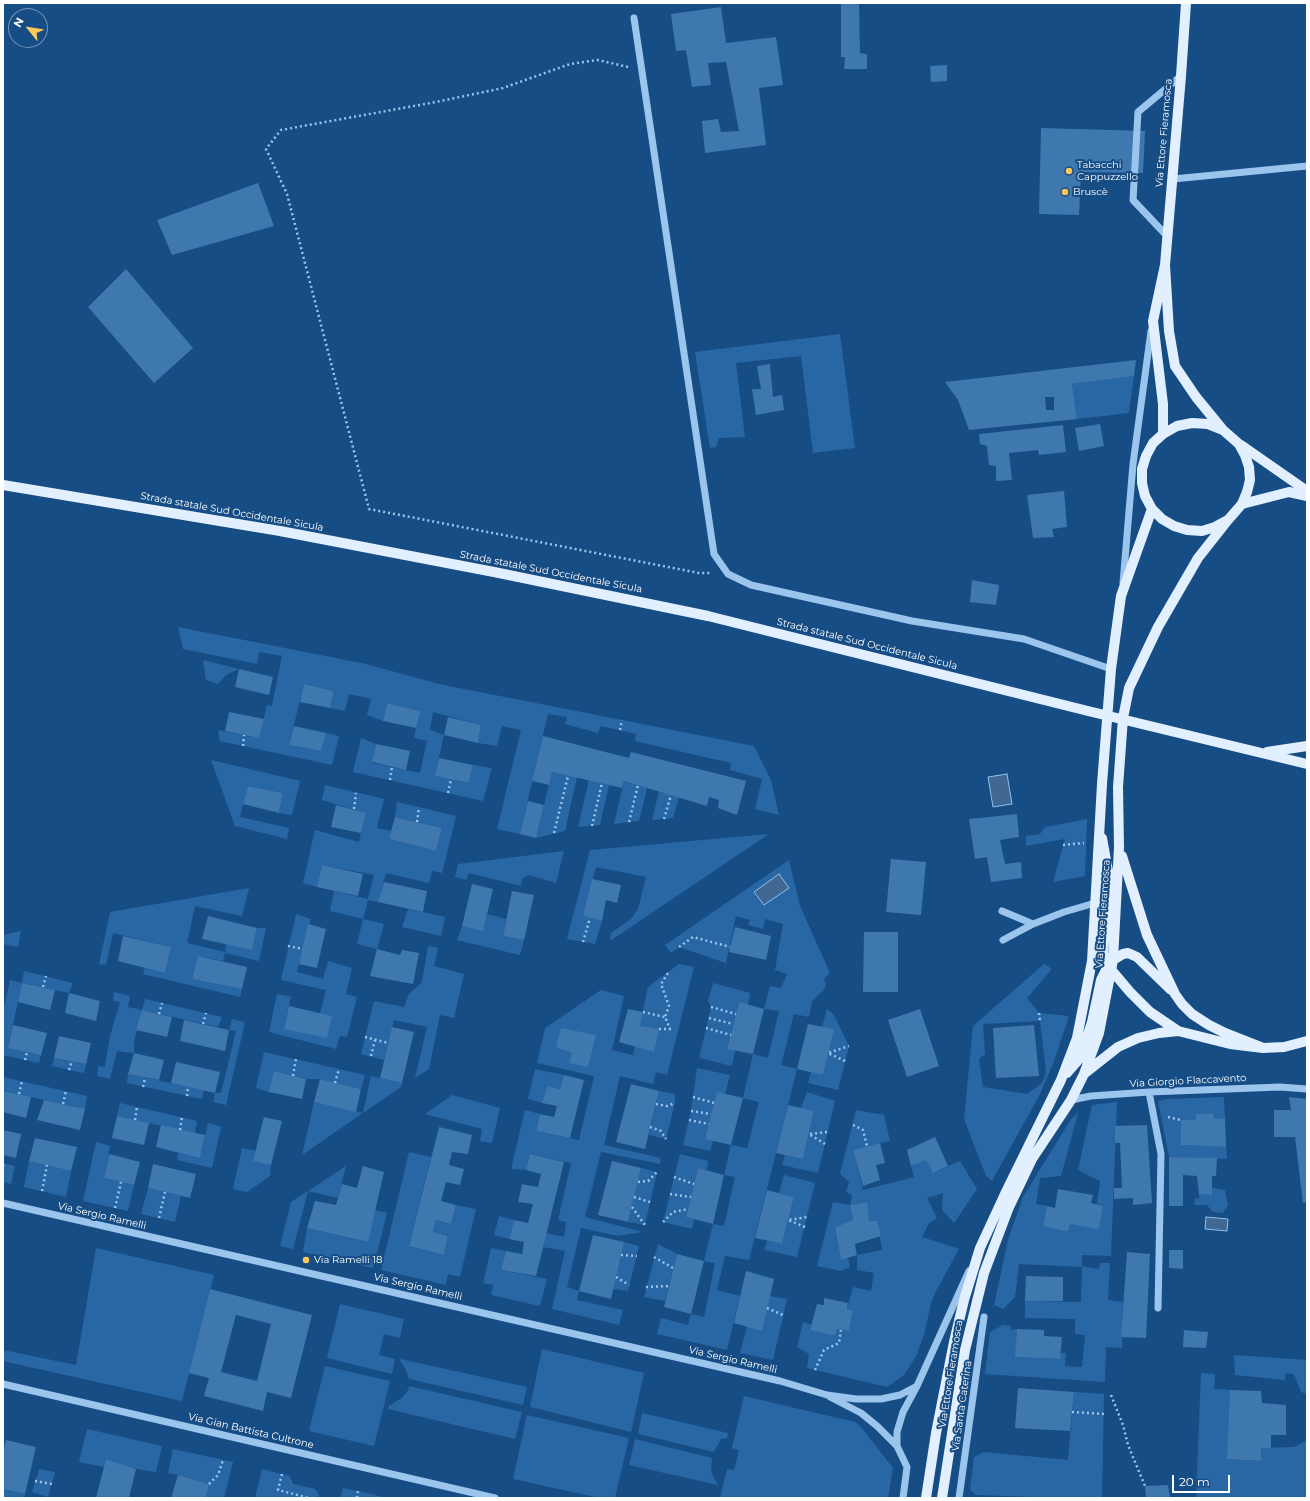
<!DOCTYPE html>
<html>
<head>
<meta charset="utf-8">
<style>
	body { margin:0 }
	#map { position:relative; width:1310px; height:1501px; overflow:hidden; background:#174d85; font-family:Montserrat,sans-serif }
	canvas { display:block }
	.frame { position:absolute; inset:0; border:4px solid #fff; pointer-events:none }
	.north { position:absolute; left:8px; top:8px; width:40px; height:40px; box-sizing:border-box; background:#174d85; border:1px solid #7494b6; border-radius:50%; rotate:300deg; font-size:11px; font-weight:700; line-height:16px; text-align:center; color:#fff }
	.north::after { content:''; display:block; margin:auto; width:14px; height:18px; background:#ffc658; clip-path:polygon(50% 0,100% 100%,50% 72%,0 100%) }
	.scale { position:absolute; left:1172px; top:1475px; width:58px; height:18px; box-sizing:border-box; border:2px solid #fff; border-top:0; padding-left:5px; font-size:12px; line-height:14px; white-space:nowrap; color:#fff; -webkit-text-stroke:3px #174d85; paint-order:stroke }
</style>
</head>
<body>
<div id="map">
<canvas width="1310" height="1501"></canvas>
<div class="frame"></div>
<div class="north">N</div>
<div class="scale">20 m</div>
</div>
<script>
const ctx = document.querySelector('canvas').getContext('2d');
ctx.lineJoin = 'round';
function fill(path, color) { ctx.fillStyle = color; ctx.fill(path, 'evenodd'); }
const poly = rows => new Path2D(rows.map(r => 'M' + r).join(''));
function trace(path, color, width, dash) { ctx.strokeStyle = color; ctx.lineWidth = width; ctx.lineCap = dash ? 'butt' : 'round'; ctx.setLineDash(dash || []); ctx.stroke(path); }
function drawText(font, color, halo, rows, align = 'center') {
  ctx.font = font + ' Montserrat,sans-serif'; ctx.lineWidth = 4; ctx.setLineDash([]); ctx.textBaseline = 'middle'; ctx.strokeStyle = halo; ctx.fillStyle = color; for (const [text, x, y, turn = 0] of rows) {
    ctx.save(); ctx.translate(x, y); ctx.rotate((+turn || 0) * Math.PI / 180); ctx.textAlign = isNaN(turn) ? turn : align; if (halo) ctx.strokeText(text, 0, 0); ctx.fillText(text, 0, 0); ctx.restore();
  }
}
fill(poly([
	[840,334,855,448,813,453,801,356,736,363,745,437,719,438,716,447,710,448,695,352],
	[1134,376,1129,413,1077,419,1072,384],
	[178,627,366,664,439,684,754,746,771,780,779,815,755,809,762,779,730,770,731,763,635,741,636,734,601,726,598,733,565,724,567,717,548,714,520,834,497,829,521,730,502,726,497,746,478,743,481,725,433,712,430,730,444,735,435,776,469,783,473,765,492,768,483,801,353,772,361,738,376,744,372,763,420,773,427,741,414,738,419,711,387,703,383,721,367,715,371,699,349,694,345,711,330,708,334,691,304,684,289,745,321,751,326,733,339,736,332,765,220,741,218,730,259,738,267,705,272,706,282,656,259,652,257,664,183,649],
	[203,660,239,669,226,675,218,684,206,680],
	[211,760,300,781,292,815,279,813,283,793,248,786,240,817,289,828,287,839,235,826],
	[552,772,577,777,565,831,536,838],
	[589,780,609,785,600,825,578,827],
	[624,781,647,788,639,821,614,824],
	[325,785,384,799,377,828,391,831,389,839,436,851,442,828,395,817,397,802,456,816,442,873,432,871,429,883,386,873,378,902,368,900,363,919,384,924,377,949,357,944,363,919,330,911,334,891,368,899,374,875,322,865,317,887,303,883,315,830,359,842,361,833,366,813,322,800],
	[659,791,679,797,673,818,652,820],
	[1087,819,1085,876,1053,882,1065,839,1026,846,1026,836,1040,834,1045,827],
	[769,834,610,941,611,933,631,919,638,909,646,877,596,867,583,916,602,921,595,944,567,939,590,850],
	[564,851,556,883,528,875,522,879,521,886,469,873,466,880,455,877,458,864],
	[789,860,800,906,830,973,824,978,826,985,823,991,812,1001,809,1017,794,1014,781,1065,797,1069,749,1260,725,1256,717,1290,740,1296,727,1350,657,1334,661,1318,688,1325,691,1314,704,1317,715,1263,704,1261,713,1224,724,1226,735,1177,724,1175,731,1145,747,1148,759,1102,743,1098,753,1054,768,1058,779,1011,764,1009,770,986,781,988,787,974,775,970,783,924,765,919,763,929,748,925,750,920,736,916,726,963,679,947,671,953,665,945],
	[249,888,242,916,195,906,187,943,225,952,226,944,252,950,257,928,266,928,259,961,225,953,223,961,198,956,192,979,242,989,240,997,143,974,145,968,165,973,171,947,113,933,106,965,99,964,110,912],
	[408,909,445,917,441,936,402,927],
	[296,914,311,919,297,972,323,979,328,961,352,968,346,994,357,997,347,1037,340,1036,336,1049,269,1032,277,994,291,997,284,1029,320,1013,326,990,281,980],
	[487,914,506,919,503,936,524,940,520,955,457,940,462,926,483,930],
	[21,931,18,947,3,944,3,935],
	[428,946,438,948,434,966,464,974,454,1018,440,1015,429,1069,415,1078,427,1027,394,1020,384,1060,361,1054,374,1001,404,1007,409,994,422,982],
	[679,964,694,967,667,1075,656,1072,653,1084,620,1076,604,1145,661,1158,660,1164,601,1152,585,1217,643,1232,618,1236,581,1228,567,1287,579,1291,577,1300,623,1310,619,1325,552,1309,565,1251,543,1247,546,1233,564,1237,566,1222,558,1220,571,1163,530,1154,526,1170,511,1169,525,1110,540,1114,536,1131,579,1140,594,1076,537,1063,545,1028,601,990,624,996,612,1050,633,1055,648,987],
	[1044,964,1052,969,1027,998,1039,1013,1069,1016,1053,1064,1040,1094,992,1181,986,1176,964,1119,973,1026],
	[1040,1021,1046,1072,1042,1083,1027,1094,983,1087,979,1059,985,1054,983,1024],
	[24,971,73,983,69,993,22,983,8,1047,41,1055,39,1063,3,1055,3,1003,5,1003,10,980,22,983],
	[713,983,750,993,748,1005,739,1002,736,1014,727,1048,735,1050,732,1066,699,1058,711,1007,708,1001],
	[114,992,130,996,128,1007,142,1010,145,999,222,1017,218,1027,142,1010,134,1042,134,1053,117,1051,110,1079,97,1076,98,1066,105,1067,110,1036,120,1002,113,1001],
	[827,1009,834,1015,849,1046,838,1090,808,1083,811,1072,823,1075,822,1027],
	[232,1019,245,1022,226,1105,213,1102,215,1093,221,1093,236,1031,229,1030],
	[264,1052,365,1075,361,1089,320,1079,306,1079,275,1071,269,1092,256,1088],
	[54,1058,86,1064,84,1073,52,1066],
	[697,1068,730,1075,725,1094,717,1093,705,1139,713,1141,710,1151,683,1145,691,1111],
	[535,1069,564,1075,560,1089,547,1086,542,1103,528,1099],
	[128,1074,204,1090,202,1099,127,1083],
	[371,1076,402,1083,401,1087,302,1155,314,1102,363,1113],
	[3,1077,87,1096,85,1109,3,1091],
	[659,1091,675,1094,675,1103,666,1139,649,1135],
	[807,1092,835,1101,818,1173,782,1165,785,1155,803,1159,814,1111,801,1108],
	[452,1095,500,1108,492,1143,480,1141,482,1129,425,1114],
	[1224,1097,1225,1118,1215,1119,1212,1113,1196,1114,1195,1120,1181,1120,1181,1145,1226,1147,1227,1159,1169,1157,1158,1101,1167,1099],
	[1117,1102,1111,1256,1082,1255,1082,1266,1099,1269,1100,1263,1110,1263,1108,1300,1123,1302,1122,1348,1106,1347,1105,1382,985,1374,990,1332,1003,1325,1011,1326,1011,1330,1017,1329,1016,1357,1060,1359,1060,1353,1066,1353,1065,1366,1082,1367,1085,1335,1075,1334,1075,1319,1025,1318,1025,1301,1081,1302,1082,1267,1019,1264,1015,1297,1003,1309,994,1305,1008,1240,1023,1197,1071,1119,1078,1113,1061,1176,1040,1178,1036,1204,1047,1206,1043,1226,1068,1232,1070,1224,1099,1228,1103,1206,1097,1204,1100,1181,1078,1170,1092,1105],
	[120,1103,197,1121,195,1133,117,1116],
	[856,1110,884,1115,890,1141,853,1150,863,1190,914,1177,911,1166,926,1160,933,1173,960,1161,977,1189,954,1223,942,1210,943,1193,927,1198,937,1218,929,1223,922,1237,959,1249,937,1289,931,1303,924,1335,916,1356,904,1375,887,1387,807,1368,809,1354,797,1347,803,1322,812,1325,811,1330,835,1336,837,1329,849,1331,853,1311,847,1309,853,1287,871,1291,874,1273,857,1270,857,1255,882,1250,877,1221,869,1221,866,1202,850,1205,853,1220,835,1227,841,1260,848,1258,850,1267,841,1271,817,1266,833,1202,850,1205,852,1195,846,1192,849,1182,840,1174],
	[208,1123,221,1127,212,1168,177,1160,178,1152,200,1158],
	[96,1142,110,1146,104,1178,134,1185,128,1211,83,1201],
	[242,1148,256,1151,254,1161,271,1165,270,1176,247,1192,233,1189],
	[409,1152,431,1157,409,1246,444,1255,448,1236,433,1232,436,1220,451,1224,456,1205,476,1209,460,1277,448,1274,446,1285,381,1270],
	[680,1154,708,1161,707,1170,698,1168,686,1217,694,1219,692,1229,663,1222],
	[29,1161,71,1171,66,1197,24,1187],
	[3,1163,15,1166,11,1184,3,1182],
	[346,1166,338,1198,308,1191,293,1249,280,1246,291,1202],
	[641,1168,657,1172,645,1225,628,1222],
	[784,1175,815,1183,797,1257,764,1250,767,1241,782,1244,794,1197,779,1193],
	[148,1188,181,1196,175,1222,141,1214],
	[1212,1188,1225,1190,1228,1205,1223,1213,1213,1212,1207,1205,1194,1205,1195,1198,1199,1199,1199,1194,1212,1195],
	[375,1210,387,1213,373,1268,303,1252,307,1228,367,1242],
	[499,1216,514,1220,509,1239,494,1235],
	[624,1242,639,1246,628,1291,613,1289],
	[658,1244,677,1254,665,1301,644,1297],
	[96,1248,214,1275,182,1401,3,1361,3,1350,76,1365],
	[491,1248,506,1251,501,1270,547,1279,540,1306,491,1295,493,1285,483,1283],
	[770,1296,787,1299,773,1360,740,1353,747,1327],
	[340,1304,404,1319,400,1338,384,1334,379,1355,395,1359,392,1374,327,1358],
	[542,1349,644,1373,631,1432,530,1407],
	[1234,1355,1307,1360,1307,1394,1301,1392,1294,1374,1286,1373,1285,1380,1235,1375],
	[400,1359,527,1387,523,1405,409,1379,405,1368,400,1361],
	[325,1366,390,1381,374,1446,309,1431],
	[1201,1373,1215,1374,1214,1389,1230,1390,1228,1459,1261,1461,1261,1448,1294,1447,1307,1440,1307,1498,1196,1498],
	[409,1386,522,1412,515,1439,388,1409,389,1406,403,1397,408,1390],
	[1074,1392,1104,1394,1102,1498,1062,1498,976,1495,970,1490,974,1457,984,1452,1068,1460],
	[744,1396,855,1422,861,1427,893,1468,888,1498,720,1498,727,1469,734,1470,739,1450,732,1448],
	[642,1413,728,1433,727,1438,721,1439,714,1452,638,1434],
	[527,1415,629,1438,615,1498,600,1498,513,1479],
	[87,1429,162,1446,156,1472,136,1469,106,1459,104,1467,79,1462],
	[635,1439,712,1458,711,1472,718,1485,629,1465],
	[173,1449,233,1462,224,1498,206,1498,209,1484,178,1475,168,1473],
	[39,1469,55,1472,48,1497,32,1492],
	[262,1469,290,1476,293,1484,315,1489,319,1495,318,1498,255,1498],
	[343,1488,358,1491,387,1498,340,1498],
	[3,1489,25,1494,24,1498,3,1498]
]), '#2967a4');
const water = poly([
	[1007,774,1012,804,993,807,988,777,1007,774],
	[779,874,789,888,764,905,754,892,779,874],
	[1206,1217,1228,1219,1227,1231,1205,1229,1206,1217]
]);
fill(water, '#406892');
trace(water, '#8ec1f0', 1);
fill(poly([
	[841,3,859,3,860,53,867,54,867,69,844,69,845,57,841,57],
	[721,7,726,43,776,37,783,85,759,88,766,145,705,153,702,121,718,119,721,132,739,131,726,62,708,63,711,85,692,87,686,50,676,51,671,14],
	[947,65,947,81,931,82,930,66],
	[1041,128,1145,131,1143,173,1081,172,1079,215,1039,214],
	[258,183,274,226,172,255,157,220],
	[126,269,193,348,154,383,88,307],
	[1136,360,1134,376,1072,384,1077,419,969,430,958,400,945,382],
	[1045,397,1054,397,1054,410,1046,410],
	[770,364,773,397,782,395,784,410,756,415,752,389,761,389,757,366],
	[1100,424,1104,446,1079,451,1075,428],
	[1063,425,1066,452,1039,455,1038,450,1009,453,1012,480,996,481,996,466,989,465,987,446,980,444,979,434],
	[1064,491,1067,527,1052,529,1054,537,1033,538,1027,495],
	[972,580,999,585,996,605,970,602],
	[239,669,273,677,269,695,235,687],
	[304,684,334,691,330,708,300,702],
	[387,703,420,711,416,728,383,721],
	[229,712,264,719,259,738,225,731],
	[448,717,481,725,478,743,444,735],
	[294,726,326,733,321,751,289,745],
	[543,736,629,758,631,752,746,781,737,815,718,808,719,800,709,797,707,806,624,781,622,788,552,772,549,785,532,781],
	[376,744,410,751,406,770,372,762],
	[439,758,473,765,469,783,435,776],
	[248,786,283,793,279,813,243,804],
	[528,801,544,805,536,838,520,834],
	[336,805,366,813,361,833,331,827],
	[1017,814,1019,837,1000,840,1005,864,1021,862,1022,878,991,882,987,857,975,859,969,819],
	[395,817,442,828,436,851,389,839],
	[891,859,926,862,921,915,886,912],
	[322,865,363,874,358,896,317,887],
	[592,879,621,885,617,903,606,900,602,921,583,916],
	[384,882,427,891,423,912,378,902],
	[472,884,493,889,483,931,462,926],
	[512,891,534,895,524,940,503,936],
	[208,916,257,928,252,950,202,939],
	[308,924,326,929,317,968,299,964],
	[735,927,771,936,766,960,729,952],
	[864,932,898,932,898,992,863,992],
	[123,936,171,947,165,973,118,961],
	[377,949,400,955,402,950,419,953,413,984,370,976],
	[198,956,247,967,242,989,192,979],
	[22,983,55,990,50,1010,18,1002],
	[69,993,100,1001,96,1021,65,1013],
	[739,1002,764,1009,753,1054,727,1049],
	[289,1006,332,1016,327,1038,284,1029],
	[628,1009,643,1012,640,1026,659,1029,654,1052,619,1042],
	[920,1009,939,1066,907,1077,888,1020],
	[142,1010,172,1017,167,1037,136,1030],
	[184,1020,229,1030,225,1051,180,1041],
	[808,1024,834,1029,823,1075,797,1069],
	[13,1025,47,1033,41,1055,8,1048],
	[1034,1025,1039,1076,996,1078,993,1028],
	[392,1027,414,1032,402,1083,380,1078],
	[561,1028,596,1035,588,1067,569,1063,572,1053,556,1047],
	[59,1036,91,1043,86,1064,54,1058],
	[134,1053,164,1060,159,1080,128,1074],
	[176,1062,220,1072,215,1093,171,1083],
	[274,1071,306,1079,302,1099,269,1092],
	[564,1075,584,1080,570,1138,536,1131,540,1114,554,1117,557,1106,542,1103,547,1086,560,1089],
	[320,1079,361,1089,356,1112,314,1102],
	[631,1084,659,1091,645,1149,616,1142],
	[3,1091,31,1097,26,1118,3,1112],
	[717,1092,743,1098,731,1145,705,1139],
	[1289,1097,1307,1099,1307,1202,1303,1203,1295,1137,1274,1137,1274,1110,1291,1110],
	[44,1100,85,1109,80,1130,37,1120],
	[788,1105,814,1111,803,1159,776,1153],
	[1212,1113,1215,1119,1225,1118,1226,1147,1181,1145,1181,1120,1195,1120,1196,1114],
	[117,1116,149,1123,144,1145,112,1138],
	[264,1117,282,1121,271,1165,253,1161],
	[161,1125,205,1135,200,1158,156,1147],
	[1147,1125,1152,1203,1133,1205,1133,1198,1114,1199,1114,1188,1122,1188,1120,1143,1115,1143,1115,1126],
	[439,1127,472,1135,468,1154,452,1152,449,1165,464,1169,460,1185,446,1182,441,1201,456,1205,451,1224,436,1220,433,1232,448,1236,444,1255,409,1246],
	[3,1130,21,1134,16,1158,3,1155],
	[935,1137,948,1166,933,1173,926,1160,911,1166,907,1150],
	[35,1138,77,1147,71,1171,29,1161],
	[880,1143,885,1163,876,1165,880,1180,863,1186,853,1150],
	[109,1154,140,1162,134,1185,104,1178],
	[530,1154,564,1162,536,1276,501,1270,506,1251,522,1254,524,1242,509,1239,514,1220,528,1223,533,1204,518,1202,522,1184,538,1187,541,1174,526,1170],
	[1169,1157,1217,1158,1216,1176,1212,1176,1212,1195,1199,1194,1197,1176,1183,1175,1183,1206,1169,1206],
	[612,1161,641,1168,628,1222,598,1215],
	[153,1164,196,1174,190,1198,148,1188],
	[363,1166,384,1172,368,1242,307,1228,315,1201,336,1205,342,1184,357,1188],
	[698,1168,724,1175,713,1224,686,1217],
	[1058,1189,1093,1195,1091,1203,1103,1206,1099,1229,1070,1224,1068,1232,1043,1226,1047,1206,1055,1208],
	[767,1190,794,1197,782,1244,755,1238],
	[867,1202,869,1221,877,1221,881,1236,855,1244,857,1255,841,1260,835,1227,853,1220,850,1205],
	[593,1235,624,1242,611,1299,579,1291],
	[1169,1250,1183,1250,1183,1269,1169,1268],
	[1127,1252,1150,1254,1146,1338,1121,1337],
	[677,1254,704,1261,691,1314,664,1307],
	[746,1271,774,1279,762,1331,734,1323],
	[1026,1276,1063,1277,1063,1301,1025,1301],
	[210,1289,312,1315,291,1398,267,1392,263,1411,204,1396,209,1378,189,1373],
	[236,1315,271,1324,257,1381,221,1372],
	[824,1298,848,1303,847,1309,853,1311,849,1331,837,1329,835,1336,810,1330,817,1304,824,1305],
	[1017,1329,1044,1330,1044,1336,1062,1337,1060,1359,1015,1357],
	[1184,1330,1208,1332,1206,1348,1183,1347],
	[1018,1388,1074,1392,1070,1431,1015,1428],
	[1230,1390,1261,1391,1262,1403,1286,1405,1286,1435,1271,1435,1271,1448,1261,1448,1261,1461,1227,1459],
	[6,1440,36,1447,25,1494,3,1489,3,1452],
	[106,1459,136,1469,129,1498,96,1498],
	[178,1475,209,1484,206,1498,171,1498],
	[1168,1485,1170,1498,1146,1498,1145,1486]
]), '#3f77af');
trace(poly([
	[628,67,598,60,570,64,503,88,436,102,281,130,266,149,287,194,369,509,699,573,712,573],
	[620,730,622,720],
	[243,746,244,735],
	[390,780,392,767],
	[448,793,451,779],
	[354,809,356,793],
	[664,819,671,795],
	[417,822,419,807],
	[629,822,638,785],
	[592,826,602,783],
	[554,833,568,776],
	[1063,845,1084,843],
	[583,942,590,918],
	[288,946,303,949],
	[679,947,693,937,730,947],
	[43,987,46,976],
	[711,1007,736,1014],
	[643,1012,665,1017],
	[1039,1013,1040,1021],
	[159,1014,162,1003],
	[709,1018,733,1024],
	[203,1024,206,1013],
	[706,1028,731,1035],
	[659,1029,670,1029,665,1017,669,1006,661,984,668,973],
	[365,1037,388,1043],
	[371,1056,375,1040],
	[25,1060,27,1052],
	[845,1061,828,1053,849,1046],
	[69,1070,72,1061],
	[293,1076,296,1059],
	[335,1083,339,1069],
	[143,1087,145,1078],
	[19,1094,22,1081],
	[187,1096,188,1087],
	[693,1097,714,1103],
	[63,1104,66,1091],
	[656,1104,667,1106,675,1103],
	[691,1111,711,1114],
	[1168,1117,1181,1120],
	[135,1120,137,1107],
	[689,1120,709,1124],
	[853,1125,863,1130,867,1146],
	[650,1127,661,1131,666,1139],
	[180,1130,182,1117],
	[825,1144,809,1134,828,1132],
	[3,1166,4,1163],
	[674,1177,694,1184],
	[638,1182,648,1181,657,1172],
	[42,1191,47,1165],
	[670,1194,691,1197],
	[634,1197,650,1202],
	[632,1207,645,1225],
	[115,1208,121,1182],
	[159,1218,165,1192],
	[663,1222,673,1212,688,1209],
	[805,1227,788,1220,807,1217],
	[621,1255,637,1256],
	[654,1257,673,1268],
	[616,1277,629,1285],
	[646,1287,669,1286],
	[767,1308,783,1315],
	[815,1370,824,1350,839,1343,841,1330],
	[1111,1395,1123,1425,1128,1445,1145,1486],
	[1072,1412,1104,1414],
	[282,1474,278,1490,309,1498],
	[35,1481,52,1484],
	[209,1484,218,1475,223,1460],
	[357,1498,358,1491]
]), '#9cc5ed', 2.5, [2, 3]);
trace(poly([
	[634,18,714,554,728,574,751,585,912,621,1024,639,1111,669],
	[1173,179,1307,166],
	[1167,236,1133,200,1138,112,1181,76],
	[1123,583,1133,464,1151,331],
	[1002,911,1033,924],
	[1003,940,1033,924,1064,912,1095,903],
	[1149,1092,1161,1154,1158,1308],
	[1071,1100,1091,1096,1149,1092,1280,1087,1307,1089],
	[3,1203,531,1324,780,1381,827,1395,856,1399,881,1399,900,1395,917,1386],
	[3,1384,495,1498],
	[830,1397,861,1413,877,1426,897,1446],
	[903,1498,907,1467,897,1446,897,1432,903,1412,917,1386,969,1271],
	[959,1498,984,1317]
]), '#9cc5ed', 7);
trace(poly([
	[1165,265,1169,331,1175,366,1196,397,1223,430,1239,444,1245,455,1249,467,1250,480,1247,492,1242,504,1228,520,1215,527,1202,531,1187,530,1174,526,1162,519,1152,509,1145,496,1142,483,1142,469,1146,456,1153,443,1163,434,1177,426,1192,423,1208,424,1223,430],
	[1163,434,1163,404,1153,321,1165,265,1181,76,1186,3],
	[1241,445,1307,491],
	[3,485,280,531,494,572,708,616,1088,711,1307,764],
	[1242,504,1289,492,1307,496],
	[1267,752,1307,746],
	[1102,838,1109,877,1103,953,1108,966,1130,992,1150,1012,1178,1031],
	[1122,856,1147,935,1175,994,1182,1004,1192,1014,1209,1025,1225,1033,1263,1048],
	[1067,1073,1080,1058,1092,1022,1101,980,1108,966,1113,960,1123,954,1128,953,1137,957,1171,990],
	[1085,1073,1118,1047,1138,1038,1159,1033,1178,1031,1230,1044,1263,1048,1284,1047,1307,1041],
	[926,1498,936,1433,954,1342,964,1300,980,1248,1005,1194,1061,1080,1077,1038,1092,961,1102,784,1111,669,1121,596,1152,509],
	[942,1498,965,1350,984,1273,1009,1207,1032,1159,1071,1100,1084,1074,1099,1033,1113,960,1119,847,1118,787,1123,718,1129,688,1158,627,1198,558,1228,520]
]), '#e2efff', 10);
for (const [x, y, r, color] of [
	[1069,171,4,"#ffc658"],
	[1065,192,4,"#ffc658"],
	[306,1260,4,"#ffc658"]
]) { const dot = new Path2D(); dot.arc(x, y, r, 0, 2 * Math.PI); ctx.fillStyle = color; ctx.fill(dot); trace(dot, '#174d85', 1.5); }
drawText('10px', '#fff', '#174d85', [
	["Via Ettore Fieramosca",1164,133,-85],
	["Strada statale Sud Occidentale Sicula",232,512,10],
	["Strada statale Sud Occidentale Sicula",551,572,11],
	["Strada statale Sud Occidentale Sicula",867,644,14],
	["Via Ettore Fieramosca",1103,914,-86],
	["Via Giorgio Flaccavento",1188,1081,-3],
	["Via Sergio Ramelli",102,1216,13],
	["Via Sergio Ramelli",418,1287,13],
	["Via Sergio Ramelli",733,1360,13],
	["Via Ettore Fieramosca",951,1374,-81],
	["Via Santa Caterina",962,1406,-82],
	["Via Gian Battista Cultrone",251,1431,13]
]);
drawText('10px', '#fff', '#174d85', [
	["Tabacchi",1077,165],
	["Cappuzzello",1077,177],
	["Bruscè",1073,192],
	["Via Ramelli 18",314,1260]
], 'left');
</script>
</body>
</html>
